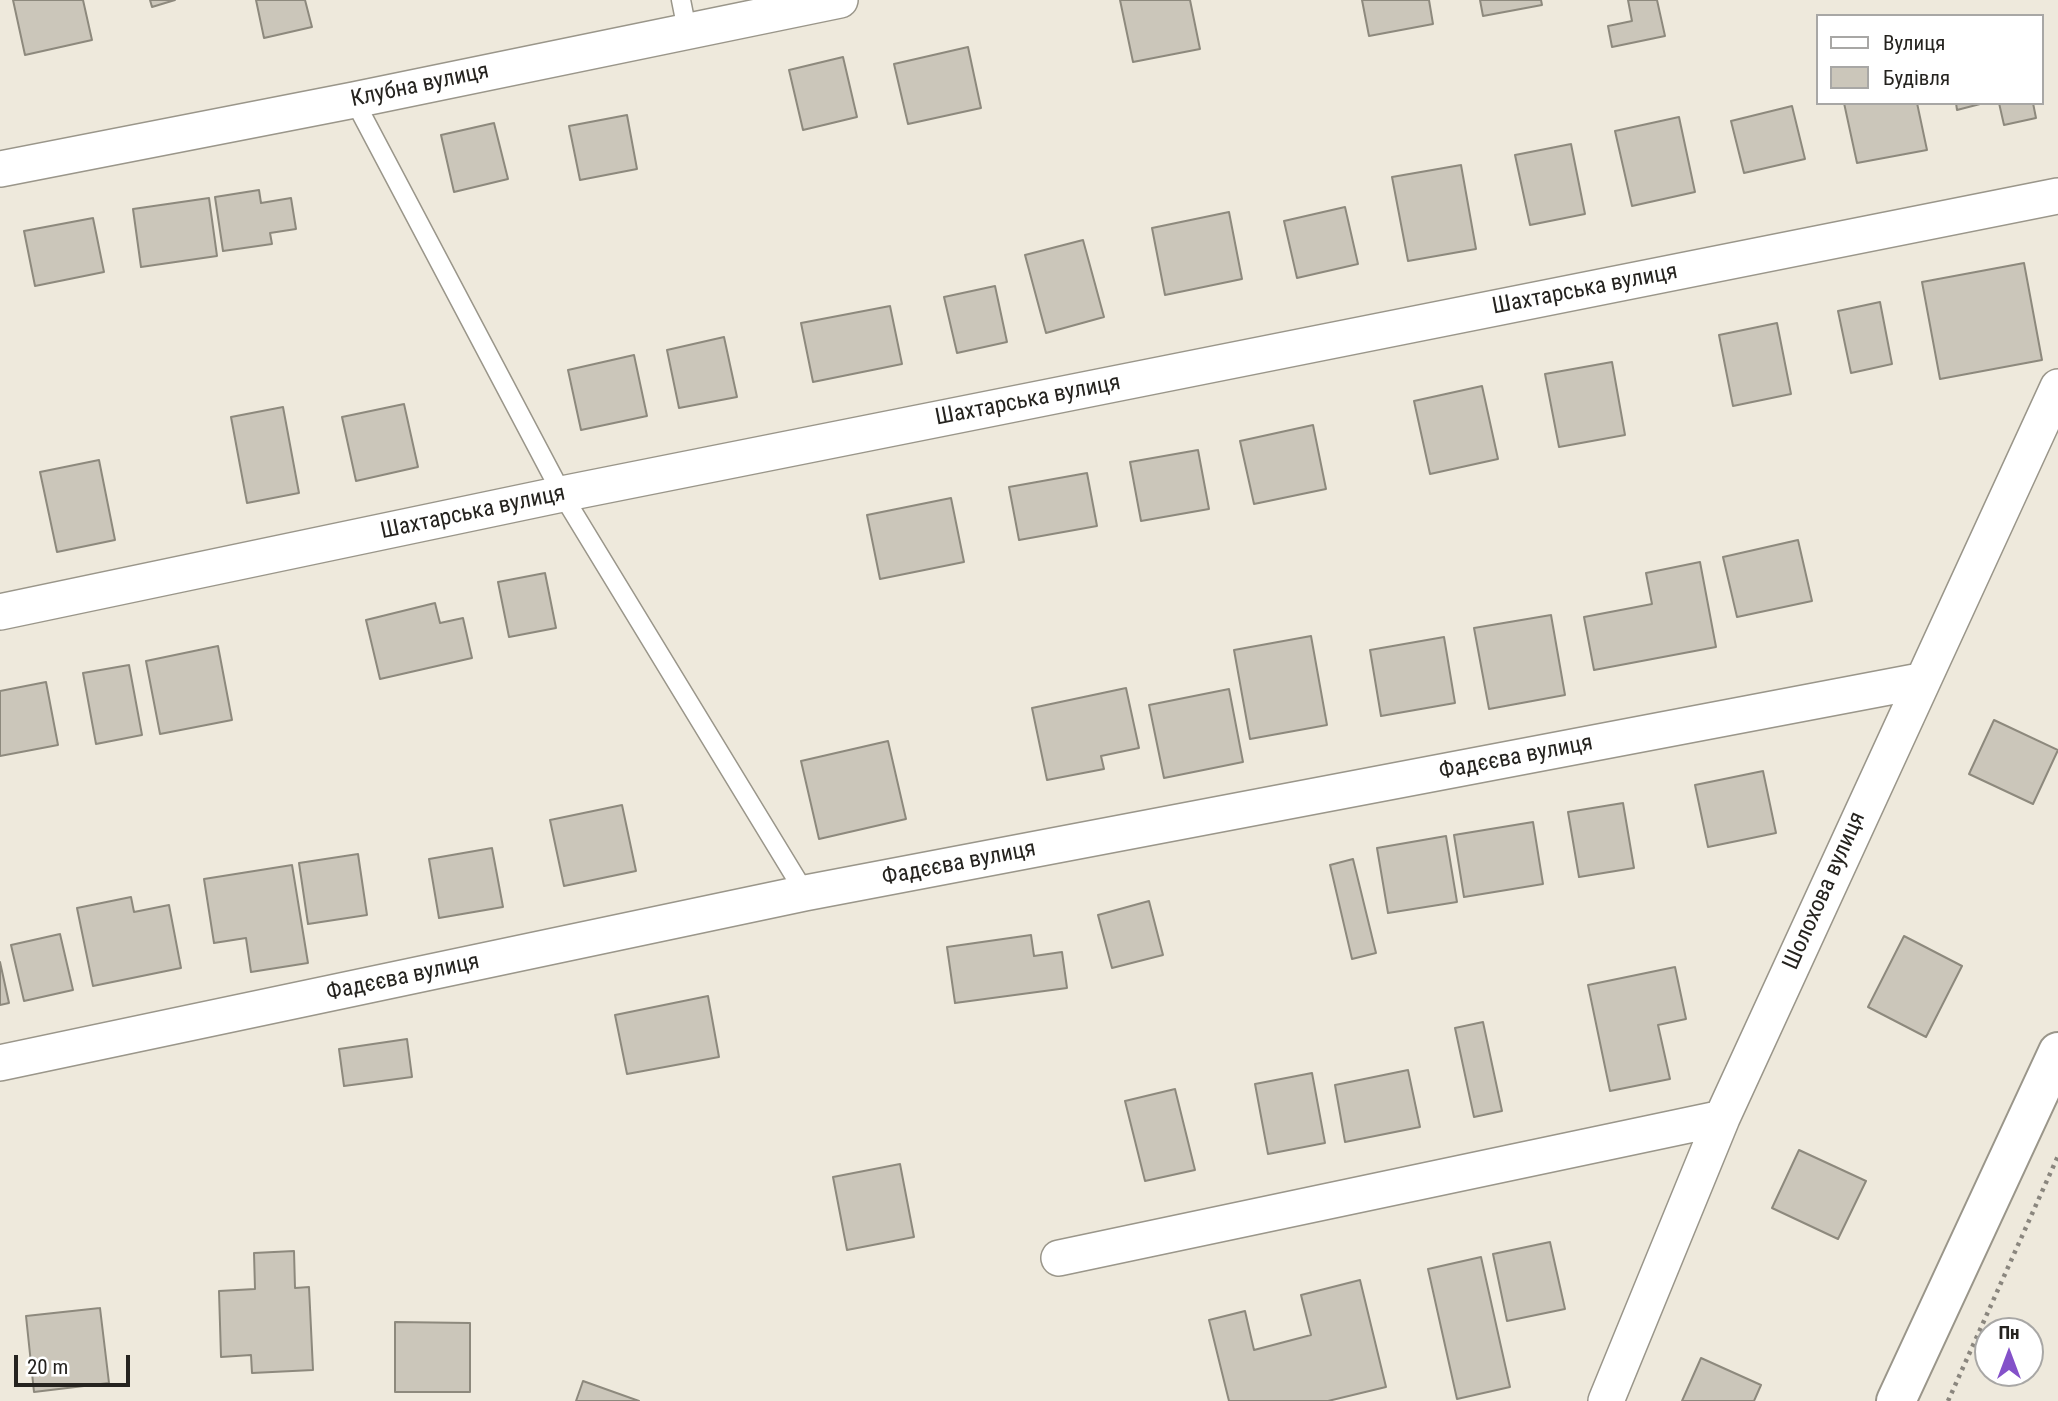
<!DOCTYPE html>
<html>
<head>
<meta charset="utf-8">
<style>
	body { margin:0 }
	#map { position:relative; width:2058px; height:1401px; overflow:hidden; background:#eee9dc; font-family:"Roboto Condensed",sans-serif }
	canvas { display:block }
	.legend { position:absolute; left:1816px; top:14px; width:228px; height:91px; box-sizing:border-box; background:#fff; border:2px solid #a8a7a5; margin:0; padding:9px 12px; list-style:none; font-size:21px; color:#25231f }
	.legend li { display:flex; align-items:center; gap:14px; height:35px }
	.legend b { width:35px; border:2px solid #a8a7a5 }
	.north { position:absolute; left:1974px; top:1317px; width:70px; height:70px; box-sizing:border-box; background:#fff; border:2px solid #a8a7a5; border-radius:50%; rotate:0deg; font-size:19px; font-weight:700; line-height:28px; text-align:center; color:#25231f }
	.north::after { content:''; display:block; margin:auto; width:24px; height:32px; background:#8451c9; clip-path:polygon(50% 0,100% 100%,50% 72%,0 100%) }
	.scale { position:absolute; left:14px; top:1355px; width:116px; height:32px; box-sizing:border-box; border:4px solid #25231f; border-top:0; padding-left:9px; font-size:21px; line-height:24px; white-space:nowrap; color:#25231f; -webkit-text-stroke:5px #fff; paint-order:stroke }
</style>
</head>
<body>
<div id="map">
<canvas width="2058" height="1401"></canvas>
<ul class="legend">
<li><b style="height:9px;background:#fff"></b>Вулиця</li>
<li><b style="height:19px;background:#cbc6ba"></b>Будівля</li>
</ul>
<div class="north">Пн</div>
<div class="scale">20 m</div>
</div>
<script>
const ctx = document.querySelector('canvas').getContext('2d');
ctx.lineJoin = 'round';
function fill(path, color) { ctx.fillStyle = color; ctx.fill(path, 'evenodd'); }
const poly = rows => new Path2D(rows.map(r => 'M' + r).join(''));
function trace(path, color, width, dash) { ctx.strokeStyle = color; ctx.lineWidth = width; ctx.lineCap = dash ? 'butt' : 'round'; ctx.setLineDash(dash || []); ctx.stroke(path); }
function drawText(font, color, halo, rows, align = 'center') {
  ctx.font = font + ' "Roboto Condensed",sans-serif'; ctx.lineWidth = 6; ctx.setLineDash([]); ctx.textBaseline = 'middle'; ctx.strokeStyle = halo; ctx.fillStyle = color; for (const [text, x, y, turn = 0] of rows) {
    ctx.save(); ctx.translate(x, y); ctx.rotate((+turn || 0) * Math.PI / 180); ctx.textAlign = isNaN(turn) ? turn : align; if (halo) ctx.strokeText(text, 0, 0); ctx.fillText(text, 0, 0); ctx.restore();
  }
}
const building = poly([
	[13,0,83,0,92,40,25,55,13,0],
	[150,0,175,0,152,7,150,0],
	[256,0,305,0,312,27,264,38,256,0],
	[1120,0,1190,0,1200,49,1133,62,1120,0],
	[1362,0,1429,0,1433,24,1369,36,1362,0],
	[1480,0,1541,0,1542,5,1483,16,1480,0],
	[1628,0,1657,0,1665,36,1612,47,1608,26,1632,21,1628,0],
	[968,47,981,108,908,124,894,64,968,47],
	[843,57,857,117,803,130,789,70,843,57],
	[1844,103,1917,103,1927,150,1857,163,1844,103],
	[1956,103,1984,103,1957,110,1956,103],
	[1999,103,2033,103,2036,118,2004,125,1999,103],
	[1792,106,1805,159,1744,173,1731,121,1792,106],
	[627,115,637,169,580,180,569,126,627,115],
	[1679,117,1695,192,1632,206,1615,131,1679,117],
	[494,123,508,179,454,192,441,135,494,123],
	[1571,144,1585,214,1530,225,1515,155,1571,144],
	[1461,165,1476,249,1408,261,1392,177,1461,165],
	[259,190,261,203,291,198,296,229,270,233,272,244,223,251,215,197,259,190],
	[209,198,217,256,141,267,133,209,209,198],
	[1345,207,1358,264,1297,278,1284,221,1345,207],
	[1229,212,1242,279,1165,295,1152,228,1229,212],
	[93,218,104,272,35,286,24,231,93,218],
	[1083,240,1104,317,1046,333,1025,255,1083,240],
	[2024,263,2042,360,1940,379,1922,282,2024,263],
	[995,286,1007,342,957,353,944,297,995,286],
	[1880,302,1892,364,1851,373,1838,311,1880,302],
	[890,306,902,364,813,382,801,323,890,306],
	[1777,323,1791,394,1733,406,1719,335,1777,323],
	[724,337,737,397,679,408,667,350,724,337],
	[634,355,647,416,581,430,568,370,634,355],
	[1612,362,1625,435,1559,447,1545,374,1612,362],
	[1482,386,1498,459,1430,474,1414,401,1482,386],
	[404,404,418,467,356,481,342,417,404,404],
	[283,407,299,493,247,503,231,417,283,407],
	[1313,425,1326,489,1254,504,1240,441,1313,425],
	[1198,450,1209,509,1141,521,1130,462,1198,450],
	[99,460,115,540,57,552,40,472,99,460],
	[1087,473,1097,526,1019,540,1009,487,1087,473],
	[951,498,964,562,880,579,867,515,951,498],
	[1798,540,1812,601,1737,617,1723,557,1798,540],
	[1700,562,1716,647,1594,670,1584,617,1652,604,1646,573,1700,562],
	[545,573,556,628,509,637,498,582,545,573],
	[435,603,440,623,463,618,472,658,380,679,366,620,435,603],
	[1551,615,1565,695,1489,709,1474,628,1551,615],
	[1311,636,1327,725,1250,739,1234,650,1311,636],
	[1444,637,1455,703,1381,716,1370,650,1444,637],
	[218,646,232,720,160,734,146,661,218,646],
	[129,665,142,735,96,744,83,673,129,665],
	[46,682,58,745,0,756,0,691,46,682],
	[1126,688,1139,748,1101,756,1104,769,1047,780,1032,708,1126,688],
	[1229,689,1243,762,1164,778,1149,705,1229,689],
	[1994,720,2058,750,2033,804,1969,774,1994,720],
	[888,741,906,819,819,839,801,761,888,741],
	[1763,771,1776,833,1708,847,1695,785,1763,771],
	[1623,803,1634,868,1579,877,1568,812,1623,803],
	[622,805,636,871,564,886,550,820,622,805],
	[1533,822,1543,884,1464,897,1454,835,1533,822],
	[1446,836,1457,902,1388,913,1377,848,1446,836],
	[492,848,503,907,439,918,429,859,492,848],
	[358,854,367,915,308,924,299,863,358,854],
	[1353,859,1376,953,1352,959,1330,865,1353,859],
	[292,865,308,963,251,972,246,938,214,943,204,879,292,865],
	[131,897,134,912,169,905,181,968,93,986,77,908,131,897],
	[1149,901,1163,955,1112,968,1098,915,1149,901],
	[60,934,73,990,24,1001,11,945,60,934],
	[1031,935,1034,956,1062,952,1067,988,955,1003,947,947,1031,935],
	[1904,936,1962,966,1926,1037,1868,1007,1904,936],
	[0,962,9,1003,0,1005,0,962],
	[1675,967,1686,1019,1658,1025,1670,1079,1610,1091,1588,985,1675,967],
	[708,996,719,1057,627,1074,615,1015,708,996],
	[1483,1022,1502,1111,1474,1117,1455,1028,1483,1022],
	[407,1039,412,1077,344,1086,339,1049,407,1039],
	[1408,1070,1420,1127,1345,1142,1335,1085,1408,1070],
	[1312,1073,1325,1143,1268,1154,1255,1084,1312,1073],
	[1175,1089,1195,1170,1145,1181,1125,1101,1175,1089],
	[1799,1150,1866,1181,1838,1239,1772,1208,1799,1150],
	[900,1164,914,1237,847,1250,833,1177,900,1164],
	[1550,1242,1565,1309,1507,1321,1493,1254,1550,1242],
	[294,1251,295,1288,309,1287,313,1370,252,1373,251,1355,221,1357,219,1291,255,1289,254,1253,294,1251],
	[1481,1257,1510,1387,1457,1399,1428,1269,1481,1257],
	[1360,1280,1386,1387,1328,1401,1229,1401,1209,1320,1245,1311,1254,1350,1311,1335,1301,1295,1360,1280],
	[100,1308,109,1383,34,1392,26,1316,100,1308],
	[395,1322,470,1323,470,1392,395,1392,395,1322],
	[1701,1358,1761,1385,1754,1401,1682,1401,1701,1358],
	[583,1381,639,1401,576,1401,583,1381]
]);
fill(building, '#cbc6ba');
trace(building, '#8d897d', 2);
const lane = poly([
	[681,0,687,30],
	[354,100,562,494,805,893]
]);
const street = poly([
	[0,169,354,100,840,0],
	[0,612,562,494,2058,196],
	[0,1063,805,893,1920,681],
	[1059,1258,1722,1118],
	[1606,1401,1722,1118,2058,387]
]);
const secondary = poly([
	[1896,1401,2058,1052]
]);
trace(lane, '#9a968a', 21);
trace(street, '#9a968a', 38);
trace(secondary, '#9a968a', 42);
trace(poly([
	[1948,1401,2058,1156]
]), '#8a867e', 4.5, [3.5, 5]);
trace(lane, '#fff', 18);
trace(street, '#fff', 35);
trace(secondary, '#fff', 38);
drawText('23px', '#25231f', '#fff', [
	["Клубна вулиця",420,86,-12],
	["Шахтарська вулиця",1585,290,-11],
	["Шахтарська вулиця",1028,401,-11],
	["Шахтарська вулиця",473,513,-12],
	["Фадєєва вулиця",1516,758,-11],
	["Фадєєва вулиця",959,864,-11],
	["Шолохова вулиця",1825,891,-66],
	["Фадєєва вулиця",403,978,-12]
]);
</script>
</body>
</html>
